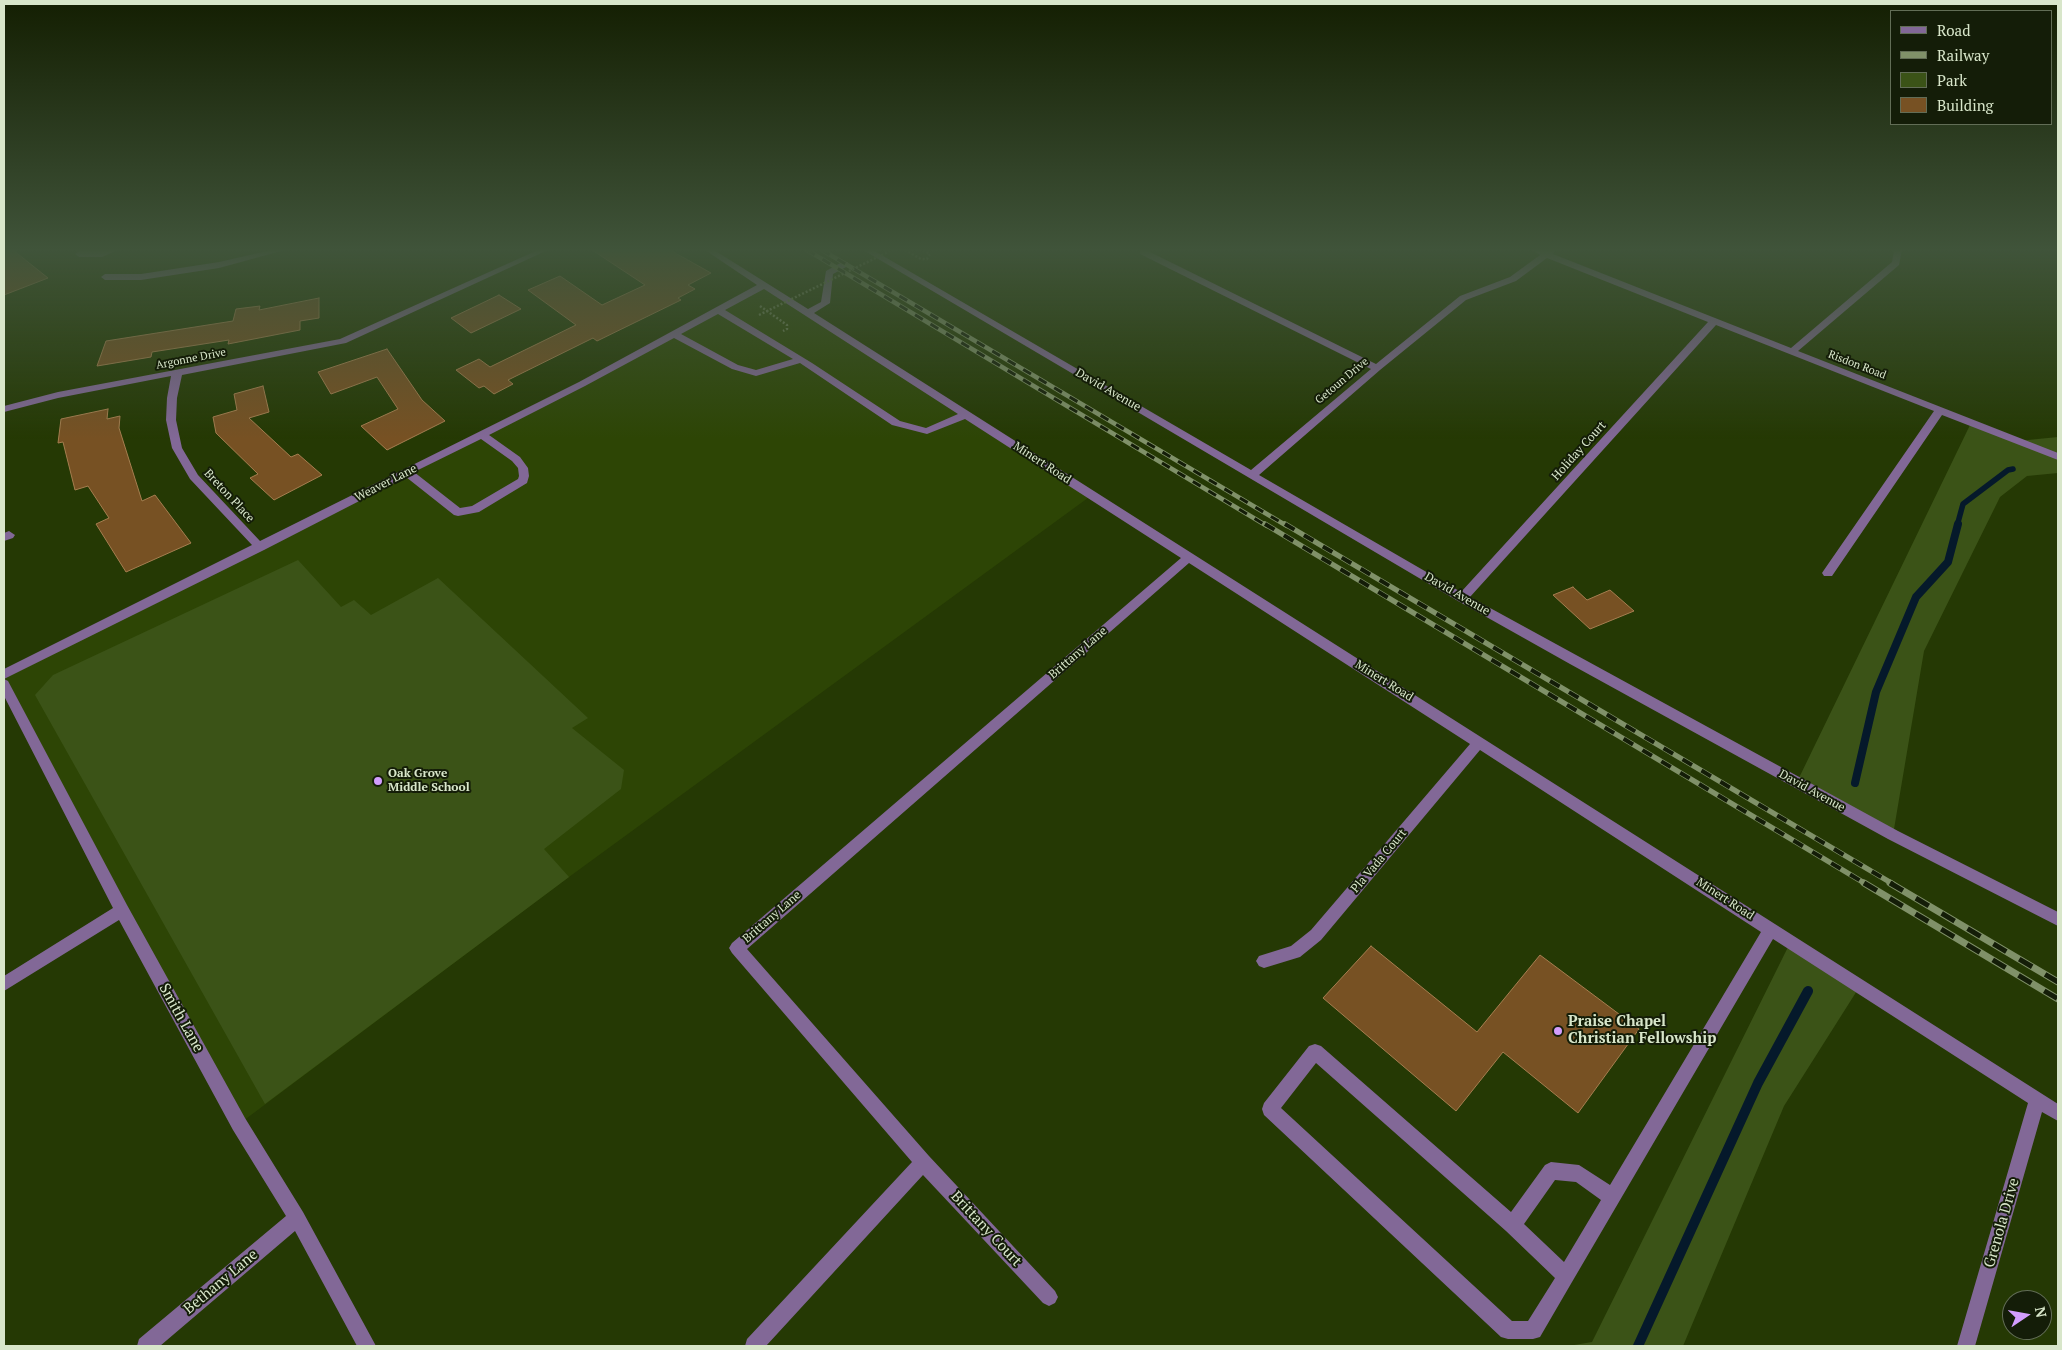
<!DOCTYPE html>
<html>
<head>
<meta charset="utf-8">
<style>
	body { margin:0 }
	#map { position:relative; width:2062px; height:1350px; overflow:hidden; background:#253904; font-family:"PT Serif",serif }
	canvas { display:block }
	.frame { position:absolute; inset:0; border:5px solid #d8e6ca; pointer-events:none }
	.legend { position:absolute; left:1890px; top:10px; width:162px; height:115px; box-sizing:border-box; background:#141d08; border:1px solid #626d56; margin:0; padding:6px 9px; list-style:none; font-size:15px; color:#d8e6ca }
	.legend li { display:flex; align-items:center; gap:10px; height:25px }
	.legend b { width:25px; border:1px solid #626d56 }
	.north { position:absolute; left:2002px; top:1290px; width:50px; height:50px; box-sizing:border-box; background:#141d08; border:1px solid #626d56; border-radius:50%; rotate:78deg; font-size:14px; font-weight:700; line-height:20px; text-align:center; color:#d8e6ca }
	.north::after { content:''; display:block; margin:auto; width:18px; height:22px; background:#d29dfd; clip-path:polygon(50% 0,100% 100%,50% 72%,0 100%) }
</style>
</head>
<body>
<div id="map">
<canvas width="2062" height="1350"></canvas>
<div class="frame"></div>
<ul class="legend">
<li><b style="height:6px;background:#826897"></b>Road</li>
<li><b style="height:6px;background:#809169"></b>Railway</li>
<li><b style="height:14px;background:#3b5317"></b>Park</li>
<li><b style="height:14px;background:#775123"></b>Building</li>
</ul>
<div class="north">N</div>
</div>
<script>
const ctx = document.querySelector('canvas').getContext('2d');
ctx.lineJoin = 'round';
function fill(path, color) { ctx.fillStyle = color; ctx.fill(path, 'evenodd'); }
const poly = rows => new Path2D(rows.map(r => 'M' + r).join(''));
function trace(path, color, width, dash) { ctx.strokeStyle = color; ctx.lineWidth = width; ctx.lineCap = dash ? 'butt' : 'round'; ctx.setLineDash(dash || []); ctx.stroke(path); }
function drawText(font, color, halo, rows, align = 'center') {
  ctx.font = font + ' "PT Serif",serif'; ctx.lineWidth = 4; ctx.setLineDash([]); ctx.textBaseline = 'middle'; ctx.strokeStyle = halo; ctx.fillStyle = color; for (const [text, x, y, turn = 0] of rows) {
    ctx.save(); ctx.translate(x, y); ctx.rotate((+turn || 0) * Math.PI / 180); ctx.textAlign = isNaN(turn) ? turn : align; if (halo) ctx.strokeText(text, 0, 0); ctx.fillText(text, 0, 0); ctx.restore();
  }
}
fill(poly([
	[764,285,1092,495,569,877,239,1124,122,910,4,684,4,674,582,384]
]), '#2d4505');
fill(poly([
	[1971,423,2018,441,2058,437,2058,473,2027,476,2000,497,1924,651,1893,835,1797,782],
	[298,560,341,607,354,600,371,615,438,578,588,718,572,728,624,770,621,789,544,849,569,877,265,1104,35,695,53,675],
	[1791,941,1860,986,1784,1106,1683,1346,1568,1346,1592,1342]
]), '#3b5317');
trace(poly([
	[1957,526,1963,504,2008,470,2013,469]
]), '#05192b', 5.5);
trace(poly([
	[1855,783,1876,692,1916,597,1948,562,1958,524]
]), '#05192b', 8);
trace(poly([
	[1638,1346,1758,1083,1808,991]
]), '#05192b', 10);
const building = poly([
	[4,250,13,250,48,278,4,295,4,250],
	[592,250,670,250,711,273,688,285,695,289,678,298,681,300,597,341,593,338,508,380,513,384,494,394,484,386,479,388,456,370,479,359,490,367,576,325,528,290,560,276,602,305,645,285,592,250],
	[499,295,521,309,471,333,451,318,499,295],
	[319,298,319,318,300,321,300,330,228,344,229,340,152,352,151,357,97,366,106,341,233,321,236,309,260,306,259,310,319,298],
	[387,349,422,400,445,421,387,450,361,426,398,409,377,377,331,394,318,372,387,349],
	[263,386,269,412,249,418,291,457,298,454,322,475,274,500,250,478,258,474,216,433,213,417,237,410,234,394,263,386],
	[108,409,107,419,120,416,119,428,142,501,155,495,191,543,126,572,96,524,109,518,88,486,75,490,63,442,58,443,61,419,108,409],
	[1573,587,1587,600,1610,590,1634,611,1590,629,1553,595,1573,587],
	[1371,946,1477,1032,1540,955,1639,1029,1578,1113,1503,1052,1456,1111,1323,998,1371,946]
]);
fill(building, '#775123');
trace(building, '#a67e50', 1);
trace(poly([
	[905,250,921,259,927,259,930,254,921,250],
	[760,306,787,325,787,329,783,331]
]), '#728359', 2.5, [2, 2]);
fill(poly([
	[106,250,118,250,102,257,79,257,75,254,79,251,106,250],
	[271,250,285,250,219,268,141,280,105,280,101,277,105,274,141,274,219,262,271,250],
	[538,250,548,250,346,343,182,375,177,398,176,420,182,448,198,475,260,541,579,382,757,285,705,250,714,250,808,309,821,302,826,271,842,262,848,262,848,266,833,274,830,303,814,313,2058,1104,2058,1121,2042,1112,1975,1346,1957,1346,2028,1103,1773,939,1572,1282,1540,1337,1533,1339,1508,1339,1501,1337,1264,1115,1262,1109,1264,1103,1309,1046,1315,1044,1321,1046,1511,1212,1545,1165,1551,1162,1579,1165,1610,1185,1761,932,1480,750,1321,940,1300,957,1264,968,1259,966,1256,961,1259,956,1291,946,1311,930,1470,744,1189,563,747,949,929,1156,1055,1291,1058,1297,1055,1303,1049,1306,1043,1303,923,1175,766,1346,745,1346,747,1339,912,1162,732,953,729,948,732,943,1181,558,965,419,927,434,892,425,800,363,756,376,732,369,674,338,585,386,489,435,520,457,528,468,529,476,527,483,479,512,458,516,454,515,406,477,264,550,4,679,4,669,252,545,190,479,172,448,166,420,167,398,171,376,58,398,4,412,4,406,58,392,340,339,538,250],
	[764,289,958,414,926,428,900,421,812,363,725,310,764,289],
	[718,314,793,359,756,370,738,365,681,334,718,314],
	[481,439,512,461,518,468,519,476,518,479,472,506,460,508,414,472,481,439],
	[1316,1063,1506,1231,1555,1278,1528,1321,1512,1321,1281,1108,1316,1063],
	[1555,1180,1576,1182,1601,1200,1564,1262,1524,1224,1555,1180],
	[863,250,873,250,1251,470,1371,369,1140,254,1140,250,1146,250,1376,364,1460,296,1510,277,1540,255,1532,250,1556,250,1553,254,1791,348,1892,262,1894,250,1902,250,1899,265,1798,351,2058,453,2058,460,1942,415,1832,576,1824,576,1822,573,1824,570,1934,411,1716,325,1470,597,1898,831,2058,912,2058,926,1888,839,1570,664,1458,601,863,250],
	[1547,258,1708,322,1461,592,1259,475,1380,370,1466,300,1516,281,1547,258],
	[9,531,15,535,13,538,4,541,4,533,9,531],
	[4,679,8,681,127,905,245,1118,303,1212,376,1346,357,1346,295,1231,160,1346,137,1346,139,1339,286,1216,233,1130,119,920,4,991,4,976,113,908,4,696,4,679]
]), '#826897');
const railFar2 = poly([
	[807,250,1267,526],
	[822,250,1287,526]
]);
const railFar1 = poly([
	[1265,524,1866,884],
	[1285,524,1893,884]
]);
const rail = poly([
	[1864,883,2058,999],
	[1890,883,2058,982]
]);
trace(railFar2, '#809169', 4.5);
trace(railFar1, '#809169', 5.5);
trace(rail, '#809169', 7);
trace(railFar2, '#141d08', 3, [9]);
trace(railFar1, '#141d08', 4, [11]);
trace(rail, '#141d08', 5, [15]);
trace(poly([
	[759,315,892,250]
]), '#728359', 2.5, [2, 2]);
const sky = ctx.createLinearGradient(0, 0, 0, 439);
sky.addColorStop(0, '#141f02');
sky.addColorStop(0.57, '#40543a');
sky.addColorStop(1, '#40543a00');
ctx.fillStyle = sky;
ctx.fillRect(0, 0, 2062, 439);
for (const [x, y, r, color] of [
	[378,781,5,"#d29dfd"],
	[1558,1031,5,"#d29dfd"]
]) { const dot = new Path2D(); dot.arc(x, y, r, 0, 2 * Math.PI); ctx.fillStyle = color; ctx.fill(dot); trace(dot, '#141d08', 2); }
drawText('11px', '#d8e6ca', '#141d08', [
	["Argonne Drive",191,359,-11],
	["Risdon Road",1857,365,21],
	["Getoun Drive",1342,381,-40]
]);
drawText('12px', '#d8e6ca', '#141d08', [
	["David Avenue",1108,390,30],
	["Holiday Court",1579,451,-48],
	["Minert Road",1042,463,33],
	["Weaver Lane",386,483,-27],
	["Breton Place",229,496,47],
	["David Avenue",1457,594,30],
	["Brittany Lane",1078,653,-41],
	["Minert Road",1384,681,32],
	["David Avenue",1812,791,29],
	["Pla Vada Court",1379,861,-50],
	["Minert Road",1725,899,33],
	["Brittany Lane",772,917,-41]
]);
drawText('bold 12px', '#d8e6ca', '#141d08', [
	["Oak Grove",388,774],
	["Middle School",388,788]
], 'left');
drawText('15px', '#d8e6ca', '#141d08', [
	["Smith Lane",181,1018,61],
	["Grenola Drive",2002,1223,-74],
	["Brittany Court",986,1229,47],
	["Bethany Lane",221,1282,-40]
]);
drawText('bold 15px', '#d8e6ca', '#141d08', [
	["Praise Chapel",1568,1022],
	["Christian Fellowship",1568,1039]
], 'left');
</script>
</body>
</html>
